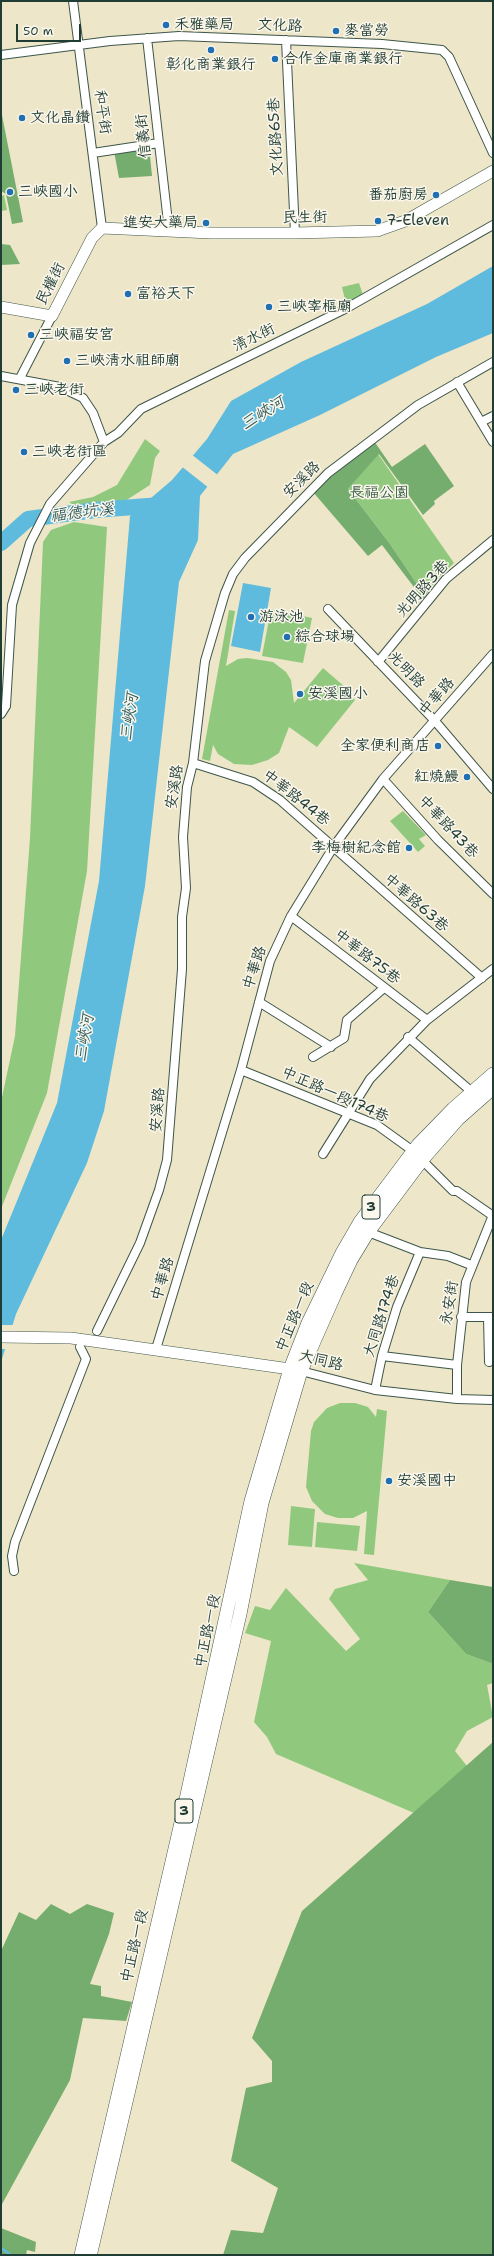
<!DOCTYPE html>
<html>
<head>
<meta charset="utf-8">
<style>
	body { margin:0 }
	#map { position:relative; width:494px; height:2256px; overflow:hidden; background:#eee6c8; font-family:"Shantell Sans",sans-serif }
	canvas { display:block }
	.frame { position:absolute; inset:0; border:2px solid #1f3d34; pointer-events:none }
	.scale { position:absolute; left:16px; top:24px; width:65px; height:18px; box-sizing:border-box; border:2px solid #1f3d34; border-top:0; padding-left:5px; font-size:12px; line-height:14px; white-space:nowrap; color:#1f3d34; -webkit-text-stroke:3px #fbf7ec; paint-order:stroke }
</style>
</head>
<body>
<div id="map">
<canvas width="494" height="2256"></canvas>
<div class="frame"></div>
<div class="scale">50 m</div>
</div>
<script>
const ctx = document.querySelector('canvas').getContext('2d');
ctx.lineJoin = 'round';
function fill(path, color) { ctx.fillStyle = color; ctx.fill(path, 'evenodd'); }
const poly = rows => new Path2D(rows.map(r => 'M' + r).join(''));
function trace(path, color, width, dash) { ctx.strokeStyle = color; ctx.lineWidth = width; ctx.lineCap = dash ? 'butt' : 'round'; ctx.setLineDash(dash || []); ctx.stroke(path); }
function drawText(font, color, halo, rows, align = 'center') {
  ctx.font = font + ' "Shantell Sans","LXGW WenKai TC",sans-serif'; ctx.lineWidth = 3; ctx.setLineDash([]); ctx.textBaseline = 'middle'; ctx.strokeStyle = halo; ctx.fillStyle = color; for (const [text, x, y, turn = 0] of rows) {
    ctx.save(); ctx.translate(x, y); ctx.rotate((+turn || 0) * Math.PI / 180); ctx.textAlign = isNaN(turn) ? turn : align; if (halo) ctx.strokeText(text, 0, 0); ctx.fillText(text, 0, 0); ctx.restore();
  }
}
fill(poly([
	[4,195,7,210,1,211,1,196],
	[359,283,363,295,346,304,342,287],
	[145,439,160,451,155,458,150,485,125,501,115,503,110,501,93,504,72,504,69,502,93,497,117,485],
	[378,454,454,563,439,577,425,596,390,544,348,489],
	[74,522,107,527,87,871,47,1093,1,1209,1,1102,15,1036,30,838,43,542,51,530],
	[271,609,312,618,303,663,262,656],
	[229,610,235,611,226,666,238,659,247,658,273,662,286,672,291,680,294,703,323,668,345,687,347,693,355,700,317,747,289,727,279,753,268,760,252,765,234,764,218,754,213,745,210,761,202,759],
	[403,811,426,835,419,839,425,846,418,852,390,821],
	[340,1403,355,1403,368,1407,376,1417,377,1409,387,1411,374,1555,364,1554,367,1511,353,1518,338,1518,325,1514,312,1501,306,1487,311,1431,314,1422,327,1408],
	[291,1506,315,1509,312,1547,288,1545],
	[317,1522,360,1526,357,1551,315,1547],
	[354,1563,450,1580,428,1612,466,1654,493,1664,493,1683,487,1685,493,1717,467,1731,455,1751,467,1766,414,1813,276,1754,267,1737,254,1722,271,1641,245,1633,255,1606,270,1610,286,1588,346,1651,360,1639,329,1599,335,1589,368,1580]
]), '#90c97e');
fill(poly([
	[1,110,23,222,12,224,6,194,1,191],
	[149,146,152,176,119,178,114,151],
	[1,244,10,245,20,264,1,265],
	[374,441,392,467,425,444,454,486,434,501,435,504,423,515,379,454,348,489,390,544,425,596,423,599,382,545,368,556,313,492,330,476],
	[450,1580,493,1587,493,1664,466,1654,428,1612],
	[493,1742,493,2255,223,2255,231,2230,263,2233,278,2188,231,2161,246,2088,272,2082,272,2061,252,2038,302,1911],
	[51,1904,70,1914,87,1904,114,1913,109,1934,90,1984,101,1986,101,1996,132,2002,126,2021,83,2018,70,2080,1,2206,1,1951,19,1912,36,1920],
	[1,2228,36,2242,35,2252,27,2250,26,2255,1,2255]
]), '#74ad6d');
fill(poly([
	[493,266,493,333,436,357,320,415,233,454,200,496,198,540,179,582,145,886,104,1111,87,1163,16,1314,1,1362,1,1240,57,1103,99,881,130,516,172,480,207,439,231,401,301,362,427,304],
	[243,583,271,588,260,652,231,646]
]), '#5fbbdd');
fill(poly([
	[191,454,219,476,209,488,181,466],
	[1,1325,15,1325,7,1349,1,1349]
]), '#eee6c8');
trace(poly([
	[1,2248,11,2255]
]), '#5fbbdd', 2.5);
trace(poly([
	[1,543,28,519,95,510,161,505]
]), '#5fbbdd', 16);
const minor = poly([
	[73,1,102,228],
	[147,38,169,231],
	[286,40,295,233],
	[1,55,110,41,179,36,382,44,442,50,449,57,493,153],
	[93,153,159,143],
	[1,376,60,387,83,398,93,413,104,442],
	[20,378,52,316],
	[457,382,493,442],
	[481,422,493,416],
	[328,609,435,721,493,789],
	[378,662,446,579,493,540],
	[1,714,6,706,12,605,30,543,50,504,104,442,118,433,141,409,345,309,493,225],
	[193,763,253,782,280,800,482,978],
	[383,779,438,840,493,894],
	[291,916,427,1020],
	[259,1002,331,1047],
	[408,1037,472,1092],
	[313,1057,344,1038,347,1020,384,988],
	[241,1070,377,1125,413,1151],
	[323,1154,370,1079,427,1020,493,969],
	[422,1160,453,1191,457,1191,493,1216],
	[368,1232,420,1252,448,1256,471,1265],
	[461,1317,493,1317],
	[488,1317,489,1362],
	[97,1331,140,1243,159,1190,167,1160,182,969,182,917,186,888,183,837,187,787,193,763,205,661,225,593,233,574,245,558,328,473,418,405,493,362],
	[156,1349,241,1070,270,961,291,916,334,846,383,779,493,654],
	[382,1356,457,1365],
	[297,1370,375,1390,457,1399,493,1400],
	[375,1390,382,1356,397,1307,420,1252],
	[457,1399,457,1365,466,1282,493,1215],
	[14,1571,12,1556,15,1542,86,1359,80,1347]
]);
const tertiary = poly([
	[1,307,52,316,92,238,102,228,211,233,295,233,377,231,405,221,493,171],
	[1,1337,71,1338,290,1369]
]);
const primary = poly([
	[91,2252,240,1614,262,1503,301,1371,335,1294,351,1260,368,1232,422,1160,458,1119,493,1088],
	[81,2255,180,1827,251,1501,290,1369,308,1323,342,1253,360,1222,418,1145,453,1109,493,1074]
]);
trace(minor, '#3e564a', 10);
trace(tertiary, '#3e564a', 12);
trace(primary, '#3e564a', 14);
trace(minor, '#fff', 8);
trace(tertiary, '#fff', 11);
trace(primary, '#fff', 13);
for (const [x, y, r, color] of [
	[166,25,4,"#1f6fb2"],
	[336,31,4,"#1f6fb2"],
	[211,50,4,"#1f6fb2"],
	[275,59,4,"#1f6fb2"],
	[22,118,4,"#1f6fb2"],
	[10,192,4,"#1f6fb2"],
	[436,195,4,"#1f6fb2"],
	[378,221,4,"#1f6fb2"],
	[206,223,4,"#1f6fb2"],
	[128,294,4,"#1f6fb2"],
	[269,307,4,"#1f6fb2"],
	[31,335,4,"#1f6fb2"],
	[67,361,4,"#1f6fb2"],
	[16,390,4,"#1f6fb2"],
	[24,452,4,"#1f6fb2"],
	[251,617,4,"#1f6fb2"],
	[287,637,4,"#1f6fb2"],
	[300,694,4,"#1f6fb2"],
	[438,746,4,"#1f6fb2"],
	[467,777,4,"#1f6fb2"],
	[409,848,4,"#1f6fb2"],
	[389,1481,4,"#1f6fb2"]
]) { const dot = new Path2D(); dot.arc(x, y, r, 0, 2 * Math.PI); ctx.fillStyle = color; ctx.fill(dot); trace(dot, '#fbf7ec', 1.5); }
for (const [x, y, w] of [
	[371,1207,18],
	[184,1811,18]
]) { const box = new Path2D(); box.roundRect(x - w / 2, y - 12, w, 24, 3); ctx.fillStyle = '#fbf7ec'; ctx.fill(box); trace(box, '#1f3d34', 1); }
drawText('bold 14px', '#1f3d34', null, [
	["3",371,1207],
	["3",184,1811]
]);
drawText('15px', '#1f3d34', '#fbf7ec', [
	["禾雅藥局",174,25],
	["麥當勞",344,31],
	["合作金庫商業銀行",283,59],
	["彰化商業銀行",211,65,"center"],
	["文化晶鑽",30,118],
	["三峽國小",18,192],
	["番茄廚房",428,195,"right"],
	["7-Eleven",386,221],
	["進安大藥局",198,223,"right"],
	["富裕天下",136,294],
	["三峽宰樞廟",277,307],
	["三峽福安宮",39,335],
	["三峽清水祖師廟",75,361],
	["三峽老街",24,390],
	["三峽老街區",32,452],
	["游泳池",259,617],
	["綜合球場",295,637],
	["安溪國小",308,694],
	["全家便利商店",430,746,"right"],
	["紅燒鰻",459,777,"right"],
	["李梅樹紀念館",401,848,"right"],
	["安溪國中",397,1481]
], 'left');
drawText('15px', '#1f3d34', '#fbf7ec', [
	["文化路",280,26,3],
	["和平街",102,112,82],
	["信義街",144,136,-96],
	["文化路65巷",276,137,-93],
	["民生街",305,218,-1],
	["民權街",51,284,-63],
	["清水街",254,338,-26],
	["安溪路",302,480,-44],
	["光明路3巷",423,589,-48],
	["光明路",406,670,46],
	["中華路",437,697,-49],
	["安溪路",175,787,-81],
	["中華路44巷",296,798,38],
	["中華路43巷",448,827,47],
	["中華路63巷",416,903,41],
	["中華路75巷",367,957,38],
	["中華路",255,968,-72],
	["中正路一段174巷",335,1095,24],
	["安溪路",158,1110,-85],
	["中華路",163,1279,-73],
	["永安街",450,1303,-81],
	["大同路174巷",382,1316,-72],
	["中正路一段",295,1317,-67],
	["大同路",321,1361,14],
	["中正路一段",208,1631,-78],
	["中正路一段",135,1946,-77]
]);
drawText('15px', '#3b6046', '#fbf7ec', [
	["長福公園",379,493]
]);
drawText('italic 16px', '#2f5c5e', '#fbf7ec', [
	["三峽河",263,414,-32],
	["福德坑溪",82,513,-7],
	["三峽河",130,717,-82],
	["三峽河",85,1038,-80]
]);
</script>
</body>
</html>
